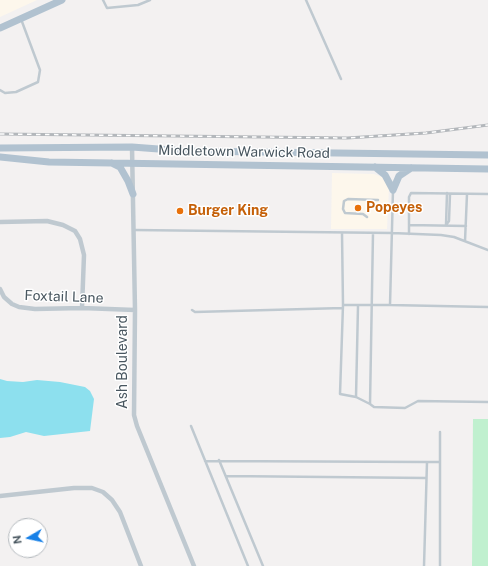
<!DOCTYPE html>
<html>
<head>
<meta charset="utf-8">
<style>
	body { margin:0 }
	#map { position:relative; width:488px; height:566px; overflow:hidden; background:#f3f1f1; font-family:"Public Sans",sans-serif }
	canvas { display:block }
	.north { position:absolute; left:8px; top:518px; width:40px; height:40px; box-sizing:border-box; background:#fff; border:1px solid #b6bbbf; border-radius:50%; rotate:261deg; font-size:11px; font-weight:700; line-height:16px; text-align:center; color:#48565f }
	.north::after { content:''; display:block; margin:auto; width:14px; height:18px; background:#1780e7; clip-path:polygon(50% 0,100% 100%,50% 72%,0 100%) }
</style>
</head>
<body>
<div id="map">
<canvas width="488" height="566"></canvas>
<div class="north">N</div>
</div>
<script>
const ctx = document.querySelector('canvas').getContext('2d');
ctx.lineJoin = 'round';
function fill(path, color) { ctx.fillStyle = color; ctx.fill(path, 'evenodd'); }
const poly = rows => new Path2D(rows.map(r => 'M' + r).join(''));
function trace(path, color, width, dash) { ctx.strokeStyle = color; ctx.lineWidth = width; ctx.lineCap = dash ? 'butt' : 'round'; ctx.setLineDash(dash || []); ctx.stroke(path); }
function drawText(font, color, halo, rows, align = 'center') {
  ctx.font = font + ' "Public Sans",sans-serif'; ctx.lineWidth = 3; ctx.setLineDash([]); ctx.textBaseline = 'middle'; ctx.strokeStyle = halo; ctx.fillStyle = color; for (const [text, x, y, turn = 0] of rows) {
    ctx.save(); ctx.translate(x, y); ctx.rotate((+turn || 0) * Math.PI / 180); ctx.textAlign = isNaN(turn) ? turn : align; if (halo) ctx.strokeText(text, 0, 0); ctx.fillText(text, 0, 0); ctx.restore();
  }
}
fill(poly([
	[0,0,37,0,0,17],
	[332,173,374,174,382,177,389,188,387,229,331,229]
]), '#fdf7ec');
fill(poly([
	[473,419,488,419,488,566,472,566]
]), '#c0f0cf');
fill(poly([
	[0,379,7,381,23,382,37,380,60,382,85,387,90,391,94,399,90,431,44,436,26,432,10,437,0,438]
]), '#8de0ee');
trace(poly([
	[103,0,107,8,138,5,150,0],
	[306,0,341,79],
	[0,90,5,93,16,92,38,82,40,70,21,19],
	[393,190,390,305,488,307],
	[367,217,363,214,345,213,343,209,344,201,348,199,378,200],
	[409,225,466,226],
	[446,225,449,221,450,194],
	[446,225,447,193],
	[134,230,392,233,441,235,454,237,488,250],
	[342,233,343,305,390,305],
	[373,233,370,404,374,407,405,408,418,401,488,402],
	[409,234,409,197,411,193,488,194],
	[465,241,467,194],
	[343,305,340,394,356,397,370,404],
	[192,310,195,312,343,308],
	[356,397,358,306],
	[191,426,248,566],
	[440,432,440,566],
	[219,460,263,566],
	[205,461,427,462],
	[226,476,426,478],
	[424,566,427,462,440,462]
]), '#bfc9d0', 2.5);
trace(poly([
	[132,147,135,310,134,415,137,426,194,566],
	[0,222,47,221,63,225,75,231,80,239,84,255,82,308],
	[0,289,4,297,12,304,19,307,35,309,82,308,135,310],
	[0,496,74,488,92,488,103,492,112,500,120,512,141,566]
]), '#bfc9d0', 4.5);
trace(poly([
	[0,28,62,0],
	[0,148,132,147,185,151,488,155],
	[0,157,49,162,488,169],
	[112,163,120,167,128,181,133,194],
	[375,167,385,175,393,190],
	[393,190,399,176,411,168]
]), '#b1c2d0', 7);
const rail = poly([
	[0,134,347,138,426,133,488,125]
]);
trace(rail, '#b3b7bb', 3);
trace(rail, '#fff', 1.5, [4.5]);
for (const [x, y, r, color] of [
	[358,208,4,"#e8710a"],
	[180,211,4,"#e8710a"]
]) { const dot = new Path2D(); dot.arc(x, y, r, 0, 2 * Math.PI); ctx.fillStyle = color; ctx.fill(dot); trace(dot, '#fff', 1.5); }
drawText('14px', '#48565f', '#fff', [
	["Middletown Warwick Road",244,152,1],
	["Foxtail Lane",64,297,2],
	["Ash Boulevard",123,362,-90]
]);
drawText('bold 14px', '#c56008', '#fff', [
	["Popeyes",366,208],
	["Burger King",188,211]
], 'left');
</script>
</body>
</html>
